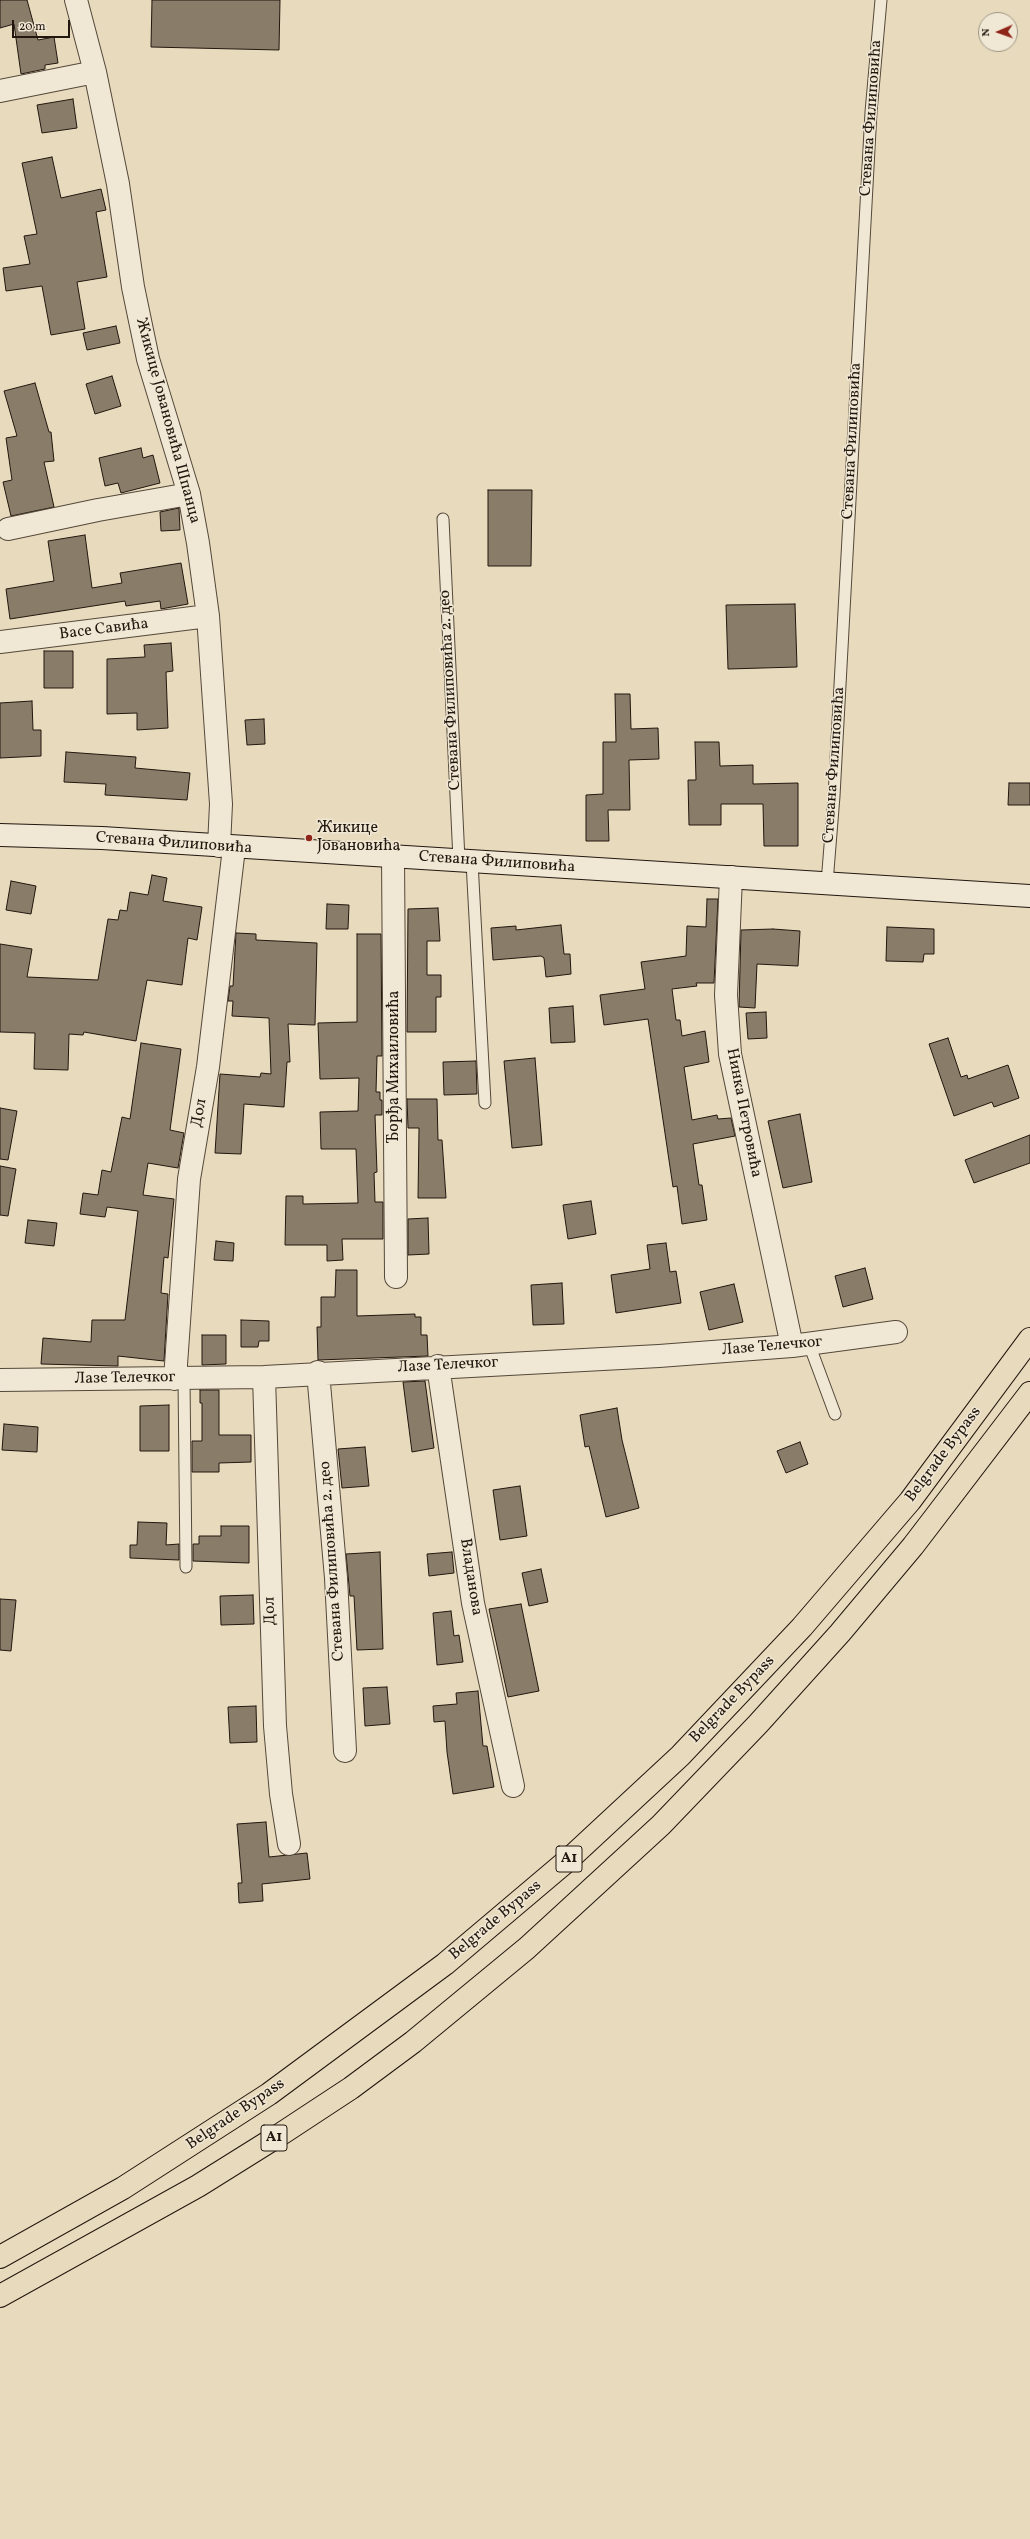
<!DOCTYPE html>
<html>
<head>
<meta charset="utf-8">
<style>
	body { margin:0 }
	#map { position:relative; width:1030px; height:2539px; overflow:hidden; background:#e8dabd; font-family:Vollkorn,serif }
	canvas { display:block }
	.north { position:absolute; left:978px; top:12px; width:40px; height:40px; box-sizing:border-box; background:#f0e7d4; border:1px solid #9e9485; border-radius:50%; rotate:268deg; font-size:11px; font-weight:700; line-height:16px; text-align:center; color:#22170e }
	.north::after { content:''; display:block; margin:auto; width:14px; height:18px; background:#8f2418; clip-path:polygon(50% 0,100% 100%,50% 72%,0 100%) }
	.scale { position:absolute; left:12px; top:20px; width:58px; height:18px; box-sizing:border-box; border:2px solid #22170e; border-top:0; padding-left:5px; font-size:12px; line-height:14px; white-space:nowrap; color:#22170e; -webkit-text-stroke:3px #f0e7d4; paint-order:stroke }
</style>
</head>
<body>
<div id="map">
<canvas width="1030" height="2539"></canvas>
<div class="north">N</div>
<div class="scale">20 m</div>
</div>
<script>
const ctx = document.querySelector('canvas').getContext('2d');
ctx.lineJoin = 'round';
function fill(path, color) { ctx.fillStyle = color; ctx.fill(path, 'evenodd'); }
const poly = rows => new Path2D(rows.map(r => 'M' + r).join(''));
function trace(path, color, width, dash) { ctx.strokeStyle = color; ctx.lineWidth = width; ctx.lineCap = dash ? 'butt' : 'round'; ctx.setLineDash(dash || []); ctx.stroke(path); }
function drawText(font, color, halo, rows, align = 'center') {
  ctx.font = font + ' Vollkorn,serif'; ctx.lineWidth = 3; ctx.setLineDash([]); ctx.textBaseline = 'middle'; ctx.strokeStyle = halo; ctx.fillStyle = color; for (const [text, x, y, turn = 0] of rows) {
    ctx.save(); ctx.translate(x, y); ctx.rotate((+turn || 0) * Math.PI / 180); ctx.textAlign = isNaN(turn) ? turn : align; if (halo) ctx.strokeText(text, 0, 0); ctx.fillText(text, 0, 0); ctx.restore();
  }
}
const building = poly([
	[0,0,27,0,38,40,54,37,58,63,45,65,45,69,21,74,14,24,0,28,0,0],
	[152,0,280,0,279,50,151,47,152,0],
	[73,99,77,128,42,133,37,105,73,99],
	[52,157,61,198,101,189,106,210,96,212,107,277,77,282,85,329,51,335,42,286,6,291,3,268,30,264,24,236,37,234,22,163,52,157],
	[116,326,120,343,87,350,83,333,116,326],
	[112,376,121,406,95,414,86,384,112,376],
	[35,383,49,432,51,432,54,461,44,462,54,507,11,516,3,482,12,480,6,438,17,436,4,391,35,383],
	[141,448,143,458,153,455,160,483,121,493,118,483,105,486,99,458,141,448],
	[488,490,532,490,531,566,488,566,488,490],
	[179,508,180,530,161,531,160,512,179,508],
	[85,535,92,588,122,583,120,573,181,563,188,604,161,609,160,601,126,606,125,601,10,619,6,589,54,581,48,541,85,535],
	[795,604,797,667,728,669,726,605,795,604],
	[171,643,173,671,166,672,168,728,137,730,137,713,107,714,107,659,145,657,144,645,171,643],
	[44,651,73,651,73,688,44,688,44,651],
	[615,694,630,694,631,729,658,728,659,759,629,760,630,810,608,810,609,841,586,841,586,795,603,794,603,742,616,742,615,694],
	[32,701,33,730,41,730,41,756,0,758,0,703,32,701],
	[264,719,265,744,247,745,245,720,264,719],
	[695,742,719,742,720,766,753,765,753,784,798,783,798,846,764,846,763,804,721,804,721,825,689,825,688,780,696,780,695,742],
	[66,752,136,757,135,768,190,773,187,800,105,795,106,784,64,782,66,752],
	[1009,783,1030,783,1030,805,1008,805,1009,783],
	[152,875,167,878,163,901,202,907,197,940,188,938,182,985,147,980,136,1041,84,1032,83,1035,69,1034,68,1070,34,1069,35,1033,0,1032,0,944,32,949,27,977,98,980,108,919,118,920,120,910,127,911,130,892,148,895,152,875],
	[11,881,36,886,31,914,6,910,11,881],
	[707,899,718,899,714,983,696,983,697,986,672,989,676,1020,680,1020,682,1036,705,1031,709,1062,684,1067,692,1120,717,1115,718,1119,731,1118,735,1136,693,1144,699,1185,702,1185,707,1220,682,1224,677,1186,673,1187,648,1019,604,1025,600,995,645,989,641,962,686,956,687,926,706,927,707,899],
	[327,904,349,905,348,929,326,929,327,904],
	[438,908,440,941,427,941,427,975,441,975,441,997,436,997,436,1032,407,1032,408,909,438,908],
	[561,925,564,954,570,954,571,974,546,977,544,958,541,956,493,960,491,928,516,926,516,930,561,925],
	[887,927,934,929,934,954,924,954,923,962,886,961,887,927],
	[773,929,800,931,798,966,757,964,755,1008,739,1007,741,930,773,929],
	[236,933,256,934,256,940,317,943,315,1025,288,1024,290,1062,287,1062,284,1107,244,1104,241,1154,215,1153,220,1074,260,1077,261,1073,271,1074,269,1018,232,1016,233,1001,228,1001,230,986,233,986,236,933],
	[357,934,381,934,382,1056,377,1056,376,1092,380,1092,380,1100,382,1100,382,1115,375,1115,377,1172,374,1173,375,1202,383,1202,383,1239,342,1239,343,1260,327,1261,327,1245,285,1245,286,1196,303,1196,303,1204,358,1203,356,1149,321,1149,320,1112,358,1111,359,1078,320,1079,318,1023,357,1022,357,934],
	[573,1006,575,1042,551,1043,549,1008,573,1006],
	[766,1012,767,1038,748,1039,746,1013,766,1012],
	[948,1038,961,1077,967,1075,968,1079,1008,1065,1019,1098,994,1107,992,1102,954,1116,929,1044,948,1038],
	[141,1043,181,1049,170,1130,184,1133,178,1168,148,1163,143,1195,174,1199,168,1258,164,1257,161,1293,168,1294,164,1361,118,1356,118,1366,41,1364,43,1338,91,1342,92,1320,125,1320,138,1211,107,1207,105,1217,80,1214,83,1193,98,1195,102,1170,111,1172,122,1117,130,1119,141,1043],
	[535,1058,542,1145,512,1148,504,1061,535,1058],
	[476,1061,477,1094,444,1095,443,1062,476,1061],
	[407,1099,437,1099,438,1140,442,1140,446,1198,418,1198,419,1128,408,1128,407,1099],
	[0,1108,17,1111,8,1160,0,1159,0,1108],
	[800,1114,812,1182,783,1188,768,1121,800,1114],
	[1030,1135,1030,1163,974,1183,965,1160,1030,1135],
	[0,1166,16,1169,8,1216,0,1215,0,1166],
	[591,1201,596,1234,568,1239,563,1205,591,1201],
	[428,1218,429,1254,408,1255,408,1219,428,1218],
	[28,1220,57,1223,54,1246,25,1243,28,1220],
	[216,1241,234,1243,233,1261,214,1260,216,1241],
	[666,1243,670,1272,676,1271,681,1303,616,1313,611,1275,650,1269,647,1245,666,1243],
	[865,1268,873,1299,843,1307,835,1276,865,1268],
	[336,1270,357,1270,357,1316,415,1314,415,1317,421,1317,421,1335,427,1335,428,1356,318,1360,317,1327,321,1327,321,1297,335,1297,336,1270],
	[562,1283,564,1324,533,1325,531,1285,562,1283],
	[734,1284,743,1322,709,1330,700,1292,734,1284],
	[241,1320,269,1321,269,1341,259,1341,258,1347,241,1347,241,1320],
	[202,1335,226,1335,226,1364,202,1365,202,1335],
	[425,1381,434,1448,412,1452,403,1382,425,1381],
	[200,1390,219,1390,219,1435,251,1435,251,1462,219,1463,219,1472,192,1472,192,1441,202,1441,202,1403,200,1403,200,1390],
	[169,1405,169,1451,140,1451,140,1406,169,1405],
	[617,1408,622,1440,639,1508,606,1517,589,1446,585,1447,580,1415,617,1408],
	[4,1424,38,1427,37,1452,2,1450,4,1424],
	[800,1442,808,1464,786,1473,777,1451,800,1442],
	[365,1447,369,1486,342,1488,338,1449,365,1447],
	[520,1486,527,1536,500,1540,493,1490,520,1486],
	[138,1522,167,1523,166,1545,179,1544,179,1560,130,1558,130,1545,137,1545,138,1522],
	[221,1526,249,1526,249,1563,193,1561,193,1544,199,1544,199,1536,221,1536,221,1526],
	[380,1552,383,1649,357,1650,354,1596,350,1596,346,1554,380,1552],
	[452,1552,454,1573,429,1576,427,1554,452,1552],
	[541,1569,548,1602,529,1606,522,1573,541,1569],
	[253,1595,254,1624,221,1625,220,1596,253,1595],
	[0,1599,16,1600,11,1651,0,1650,0,1599],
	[521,1604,539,1691,508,1697,489,1609,521,1604],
	[451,1611,454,1636,459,1635,463,1662,437,1665,433,1613,451,1611],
	[387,1687,390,1724,365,1726,363,1688,387,1687],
	[478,1691,483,1746,487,1746,494,1787,453,1794,447,1752,445,1721,434,1722,433,1706,457,1704,456,1693,478,1691],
	[256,1706,257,1742,230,1743,228,1707,256,1706],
	[266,1822,269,1857,307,1853,310,1879,262,1884,263,1901,239,1903,238,1883,242,1883,237,1824,266,1822]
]);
fill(building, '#897c69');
trace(building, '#22170e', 1);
const lane = poly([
	[443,519,459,860],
	[472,862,485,1103],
	[827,883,834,796,871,112,881,0],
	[809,1344,835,1414],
	[184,1378,186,1567]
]);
const street = poly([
	[76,0,95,72,118,184,133,287,148,359,189,494,198,543,208,616,221,804,219,846],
	[0,91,95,72],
	[8,529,98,510,189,494],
	[0,642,208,616],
	[393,856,396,1277],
	[731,877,726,995,730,1054,792,1346],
	[438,1366,473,1603,513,1786],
	[318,1372,336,1578,345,1751],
	[264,1377,275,1726,281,1794,289,1844],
	[175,1379,189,1179,208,1067,234,848],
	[0,1380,264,1377,659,1356,792,1346,896,1332]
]);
const secondary = poly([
	[0,835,102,838,1030,896]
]);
const highway = poly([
	[0,2257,123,2188,269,2094,445,1964,568,1860,680,1756,802,1627,910,1501,1030,1339],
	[0,2296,198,2186,278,2136,351,2088,413,2042,527,1948,661,1825,758,1724,840,1633,913,1546,1030,1393]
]);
trace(lane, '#54483a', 13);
trace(street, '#54483a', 24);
trace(secondary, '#22170e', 24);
trace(highway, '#22170e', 24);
trace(lane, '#f0e7d4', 11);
trace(street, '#f0e7d4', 22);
trace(secondary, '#f0e7d4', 22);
trace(highway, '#e8dabd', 22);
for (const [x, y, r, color] of [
	[309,838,4,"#8f2418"]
]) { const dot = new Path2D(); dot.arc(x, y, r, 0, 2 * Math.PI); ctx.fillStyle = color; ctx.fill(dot); trace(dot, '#f0e7d4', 1.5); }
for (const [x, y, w] of [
	[569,1859,26],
	[274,2138,26]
]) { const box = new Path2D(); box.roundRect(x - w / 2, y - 13, w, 26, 3); ctx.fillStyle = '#f0e7d4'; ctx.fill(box); trace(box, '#22170e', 1); }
drawText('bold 15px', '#22170e', null, [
	["A1",569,1859],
	["A1",274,2138]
]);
drawText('16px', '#22170e', '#f0e7d4', [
	["Стевана Филиповића",872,118,-86],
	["Жикице Јовановића Шпанца",167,421,75],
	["Стевана Филиповића",853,441,-87],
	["Васе Савића",104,630,-7],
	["Стевана Филиповића 2. део",451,690,-93],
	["Стевана Филиповића",835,765,-86],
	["Стевана Филиповића",174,844,4],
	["Стевана Филиповића",497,863,4],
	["Ђорђа Михаиловића",395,1067,-90],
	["Дол",200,1113,-80],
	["Нинка Петровића",743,1113,79],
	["Лазе Телечког",772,1347,-5],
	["Лазе Телечког",448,1366,-3],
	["Лазе Телечког",125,1379,-1],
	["Belgrade Bypass",944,1455,-53],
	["Стевана Филиповића 2. део",333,1561,-94],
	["Владанова",470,1577,81],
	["Дол",271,1611,-92],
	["Belgrade Bypass",733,1700,-46],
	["Belgrade Bypass",496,1921,-40],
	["Belgrade Bypass",236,2115,-34]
]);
drawText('16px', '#22170e', '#f0e7d4', [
	["Жикице",317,829],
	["Јовановића",317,847]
], 'left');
</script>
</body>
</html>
